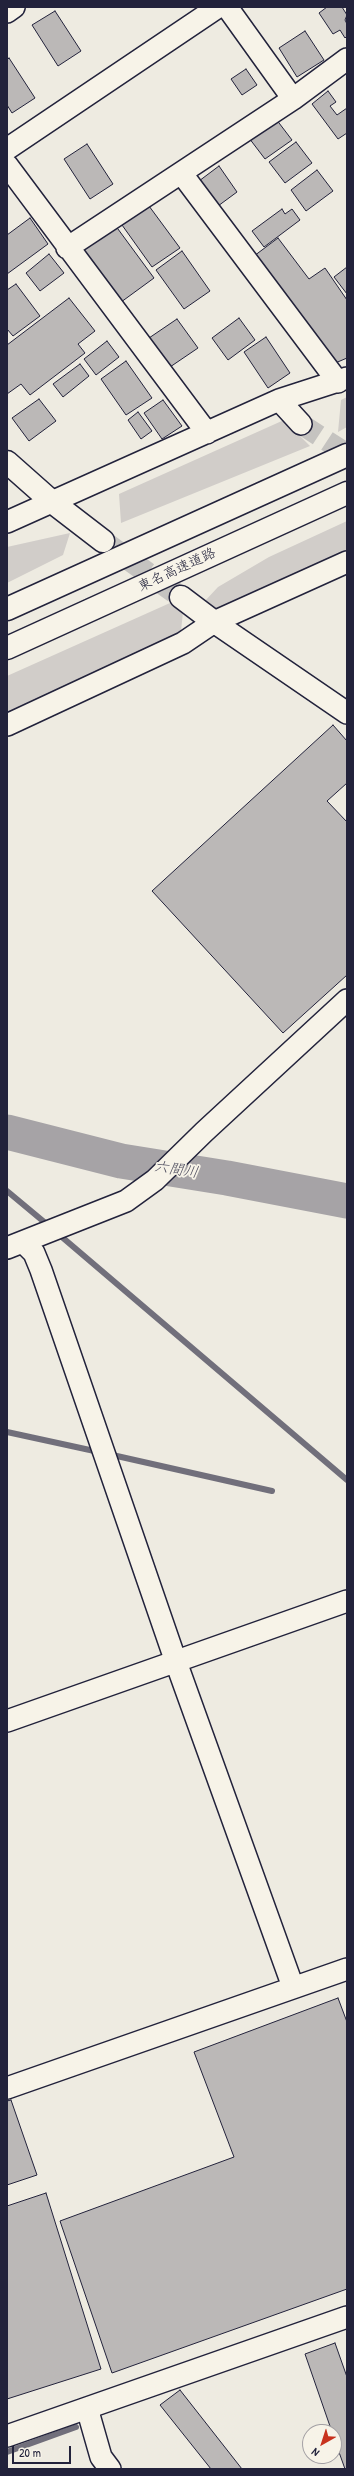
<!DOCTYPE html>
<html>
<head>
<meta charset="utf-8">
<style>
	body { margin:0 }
	#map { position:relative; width:354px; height:2476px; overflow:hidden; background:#eeebe1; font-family:"Patrick Hand",sans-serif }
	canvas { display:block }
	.frame { position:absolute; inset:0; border:8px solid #22223b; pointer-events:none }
	.north { position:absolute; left:302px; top:2424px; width:40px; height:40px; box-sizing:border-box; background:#f7f3e8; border:1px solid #a29fa3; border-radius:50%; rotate:219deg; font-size:11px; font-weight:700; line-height:16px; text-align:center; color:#22223b }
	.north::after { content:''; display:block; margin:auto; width:14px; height:18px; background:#c8321e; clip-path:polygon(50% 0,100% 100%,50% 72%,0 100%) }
	.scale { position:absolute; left:12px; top:2446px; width:59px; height:18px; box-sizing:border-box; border:2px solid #22223b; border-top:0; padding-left:5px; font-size:12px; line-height:14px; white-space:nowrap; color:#22223b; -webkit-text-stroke:3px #f7f3e8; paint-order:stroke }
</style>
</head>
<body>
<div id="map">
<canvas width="354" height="2476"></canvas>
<div class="frame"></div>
<div class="north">N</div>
<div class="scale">20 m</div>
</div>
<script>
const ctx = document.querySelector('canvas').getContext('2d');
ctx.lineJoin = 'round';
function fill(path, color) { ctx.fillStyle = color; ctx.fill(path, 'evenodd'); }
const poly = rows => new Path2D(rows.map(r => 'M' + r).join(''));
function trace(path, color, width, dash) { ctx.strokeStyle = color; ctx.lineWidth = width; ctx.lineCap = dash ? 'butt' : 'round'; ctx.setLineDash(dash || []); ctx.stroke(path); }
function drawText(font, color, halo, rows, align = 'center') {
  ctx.font = font + ' "Patrick Hand","Klee One",sans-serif'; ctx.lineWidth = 3.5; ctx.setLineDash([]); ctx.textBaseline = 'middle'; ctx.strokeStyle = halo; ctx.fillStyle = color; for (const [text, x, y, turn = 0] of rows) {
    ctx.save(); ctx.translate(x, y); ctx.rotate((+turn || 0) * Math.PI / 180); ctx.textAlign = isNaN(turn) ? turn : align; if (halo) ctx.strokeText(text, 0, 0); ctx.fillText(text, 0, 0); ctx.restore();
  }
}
fill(poly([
	[347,397,347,427,338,432,341,400],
	[284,420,310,446,121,523,119,494],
	[347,521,347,559,220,611,204,602,218,587,269,557],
	[70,533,63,555,7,583,7,547],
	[170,603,183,612,181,631,7,716,7,676]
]), '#d1cdc9');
trace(poly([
	[7,1191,49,1226],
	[56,1232,347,1480],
	[7,1432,99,1452],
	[108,1454,272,1491],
	[7,2452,76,2427]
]), '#716f7b', 6);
trace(poly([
	[7,1132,121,1161,227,1178,347,1201]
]), '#a6a3a6', 35);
const building = poly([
	[327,7,342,7,347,15,345,20,347,24,347,36,345,38,340,30,333,34,319,13,327,7],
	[55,11,81,51,58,66,32,25,55,11],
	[305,31,324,60,297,77,279,48,305,31],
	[9,58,35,98,12,113,7,105,7,60,9,58],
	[246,69,257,85,242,95,231,79,246,69],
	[328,91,336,102,330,106,337,115,347,108,347,133,338,139,312,104,328,91],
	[276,119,292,140,265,159,249,138,276,119],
	[296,142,312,163,285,183,269,162,296,142],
	[87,144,113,184,90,199,64,159,87,144],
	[219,166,237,192,218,206,199,181,219,166],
	[317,170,333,191,306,211,291,190,317,170],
	[149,206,180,248,152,267,122,225,149,206],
	[282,209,285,214,292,209,300,220,264,247,252,231,282,209],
	[30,218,48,244,7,274,7,235,30,218],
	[115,225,154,278,117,305,81,255,83,248,115,225],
	[278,238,309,279,325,268,347,300,347,358,333,364,254,256,278,238],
	[182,251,210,291,184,309,156,270,182,251],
	[49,254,64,273,40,291,26,273,49,254],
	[347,267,347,294,334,277,347,267],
	[16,284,40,316,13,336,7,329,7,290,16,284],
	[69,298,95,331,78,344,85,353,30,395,21,384,7,394,7,345,69,298],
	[239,318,255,340,228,360,212,338,239,318],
	[177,319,198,348,170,367,149,338,177,319],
	[266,337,290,373,268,388,244,352,266,337],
	[107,341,119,357,96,375,84,359,107,341],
	[126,361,152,398,126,415,101,379,126,361],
	[80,364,89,376,63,397,53,384,80,364],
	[39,399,56,421,29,441,12,418,39,399],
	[163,400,182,426,162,439,144,413,163,400],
	[138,412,152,431,141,439,128,420,138,412],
	[333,725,347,741,347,783,327,801,347,822,347,975,283,1033,152,891,333,725],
	[338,1998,347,2022,347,2289,112,2373,60,2221,234,2157,194,2052,338,1998],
	[11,2100,37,2175,7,2185,7,2101,11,2100],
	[46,2193,101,2369,7,2399,7,2206,46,2193],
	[335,2343,347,2377,347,2469,345,2469,334,2438,334,2432,332,2432,305,2354,335,2343],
	[180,2390,242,2469,211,2469,160,2405,180,2390]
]);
fill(building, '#bbb8b7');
trace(building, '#22223b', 1);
trace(poly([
	[301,424,347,454]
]), '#c5c3c0', 21, [21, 10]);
trace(poly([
	[103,541,181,597]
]), '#c5c3c0', 22, [22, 11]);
const minor = poly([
	[227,7,293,99],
	[7,12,14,7],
	[7,149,218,7],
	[7,165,207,433],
	[182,174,338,382],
	[67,248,293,99,347,59],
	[279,400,301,424],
	[7,522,279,400,347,378],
	[214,622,347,713],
	[7,725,183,643,214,622,347,562],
	[23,1242,34,1253,41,1270,176,1662,293,1987],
	[7,1248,126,1201,155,1180,204,1132,347,1000],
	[7,1721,347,1601],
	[7,2088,347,1969],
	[87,2408,101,2457,110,2469],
	[7,2436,347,2317]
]);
const tertiary = poly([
	[7,462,51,501,103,541],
	[181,597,214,622]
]);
const motorway = poly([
	[7,609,347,455],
	[7,648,347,493]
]);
trace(minor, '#22223b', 24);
trace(tertiary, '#22223b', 25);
trace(motorway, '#22223b', 25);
trace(minor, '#f7f3e8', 21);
trace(tertiary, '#f7f3e8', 22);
trace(motorway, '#f7f3e8', 22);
drawText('14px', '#22223b', '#f7f3e8', [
	["東名高速道路",177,570,-25]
]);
drawText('italic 15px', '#504f60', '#f7f3e8', [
	["六間川",176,1170,9]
]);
</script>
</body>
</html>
